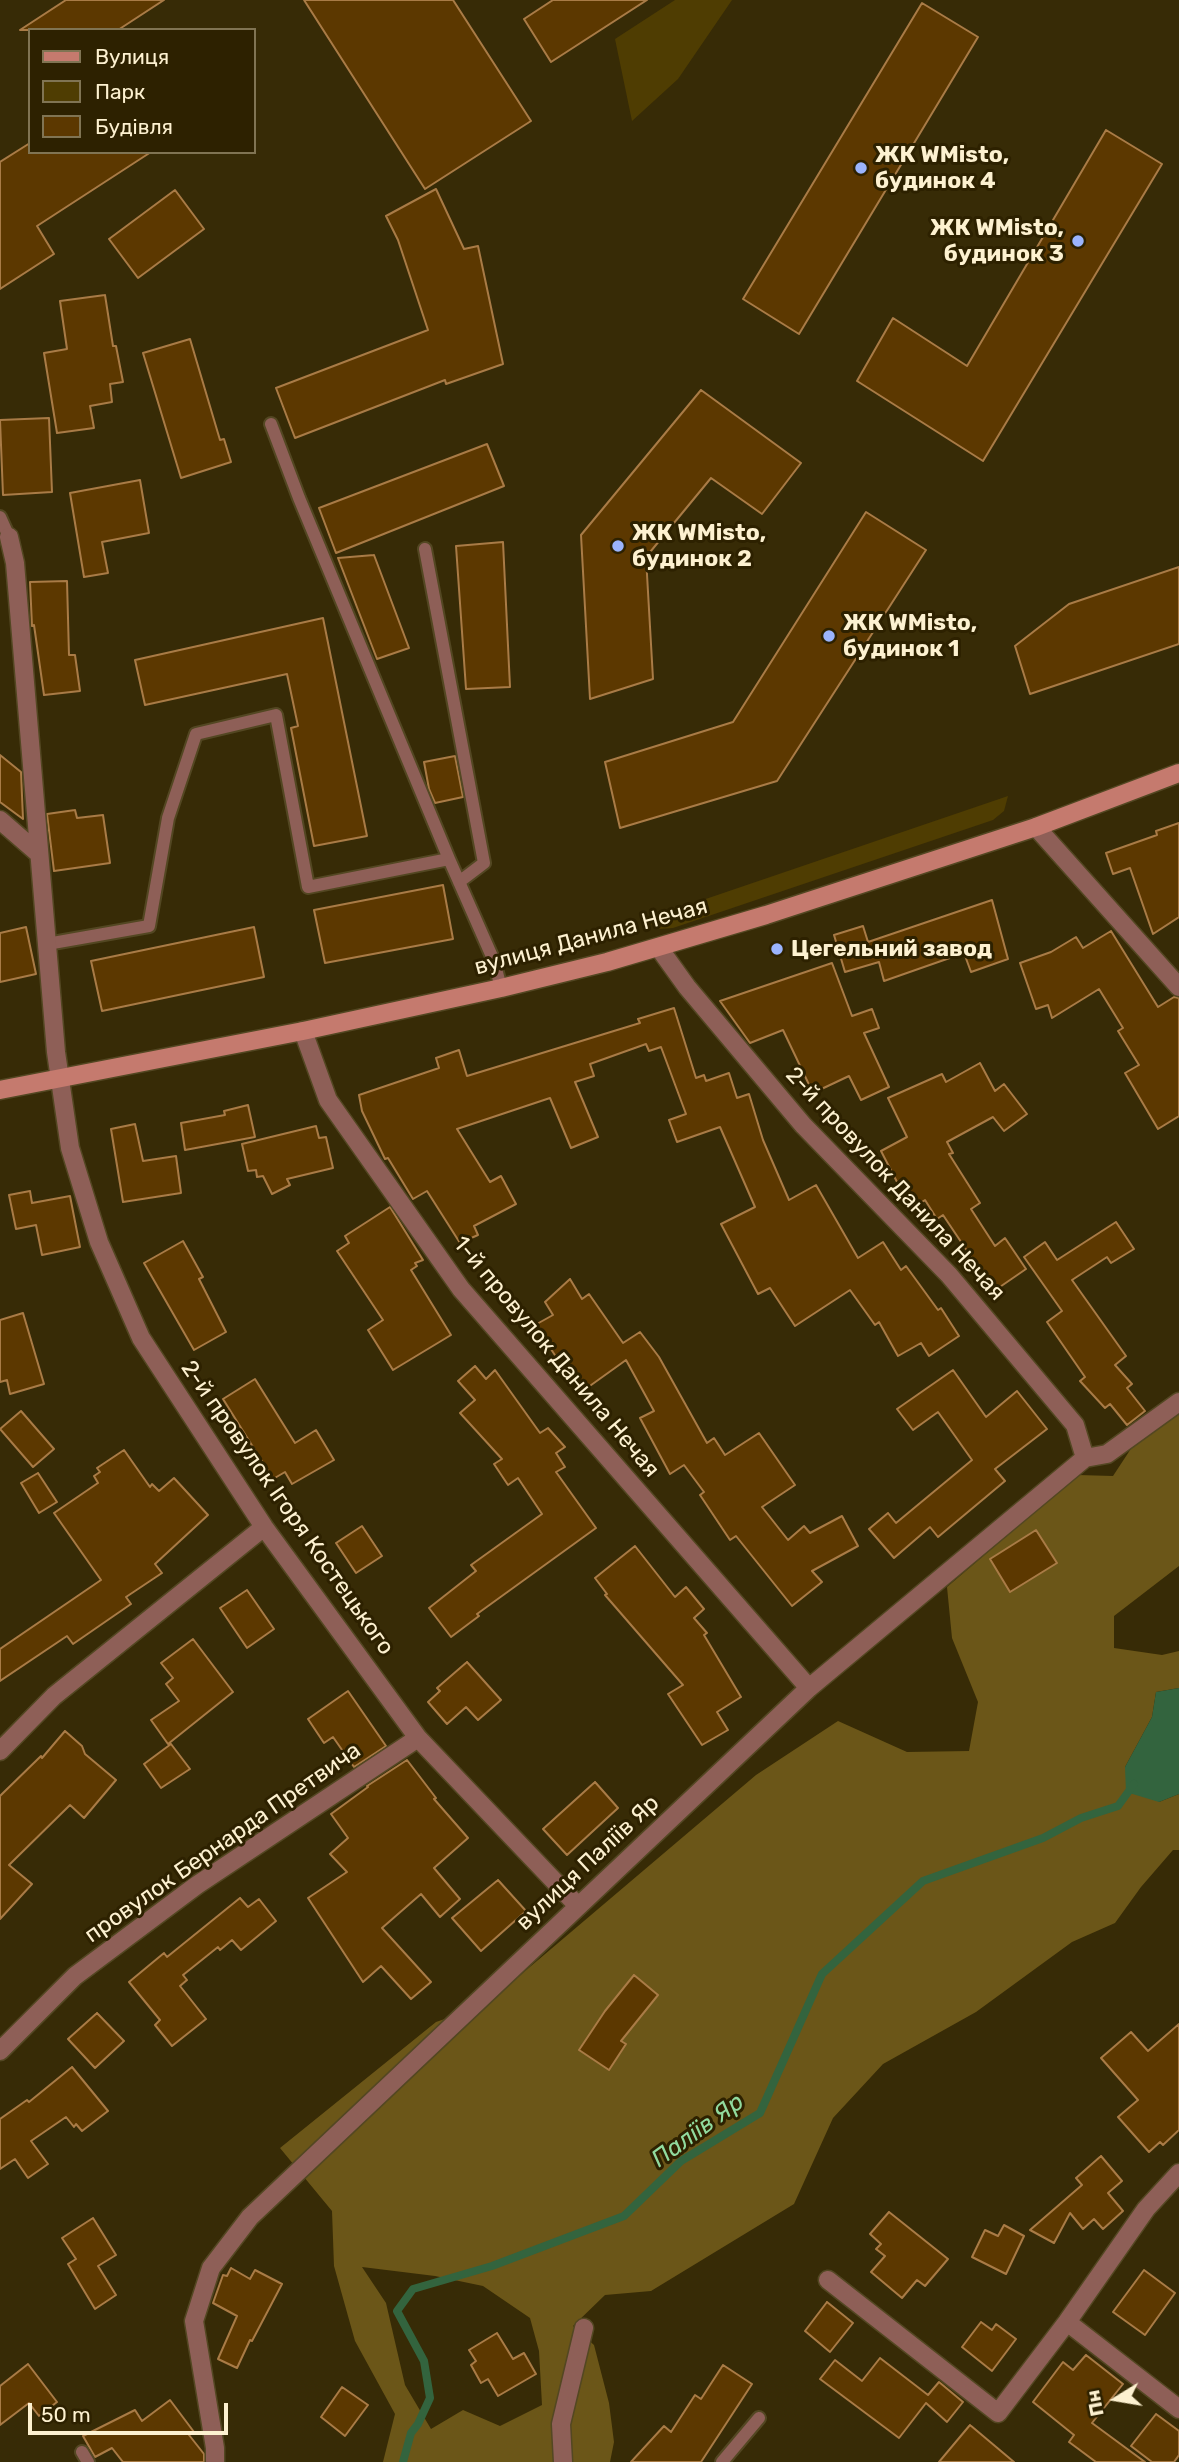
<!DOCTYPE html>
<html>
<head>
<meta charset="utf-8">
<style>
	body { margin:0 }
	#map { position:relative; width:1179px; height:2462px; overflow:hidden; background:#372b06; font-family:Rubik,sans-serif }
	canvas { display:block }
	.legend { position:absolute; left:28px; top:28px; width:228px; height:126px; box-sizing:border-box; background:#2d2100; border:2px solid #807453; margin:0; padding:9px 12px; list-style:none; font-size:21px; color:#fdf1d0 }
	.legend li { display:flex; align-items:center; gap:14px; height:35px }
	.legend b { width:35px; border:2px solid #807453 }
	.north { position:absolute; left:1081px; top:2364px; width:70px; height:70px; -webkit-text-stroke:5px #2d2100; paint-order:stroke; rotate:259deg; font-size:19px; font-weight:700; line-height:28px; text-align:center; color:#fdf1d0 }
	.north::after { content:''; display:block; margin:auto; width:24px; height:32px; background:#fdf1d0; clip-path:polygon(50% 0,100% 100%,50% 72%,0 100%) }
	.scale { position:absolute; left:28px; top:2403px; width:200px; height:32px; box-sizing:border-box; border:4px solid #fdf1d0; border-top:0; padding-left:9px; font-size:21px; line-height:24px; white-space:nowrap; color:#fdf1d0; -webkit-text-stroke:5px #2d2100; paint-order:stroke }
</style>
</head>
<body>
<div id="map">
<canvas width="1179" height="2462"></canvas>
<ul class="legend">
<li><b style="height:9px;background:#c57a6e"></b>Вулиця</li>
<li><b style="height:19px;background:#4f3d02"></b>Парк</li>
<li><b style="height:19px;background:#5c3800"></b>Будівля</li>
</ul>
<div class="north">Пн</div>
<div class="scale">50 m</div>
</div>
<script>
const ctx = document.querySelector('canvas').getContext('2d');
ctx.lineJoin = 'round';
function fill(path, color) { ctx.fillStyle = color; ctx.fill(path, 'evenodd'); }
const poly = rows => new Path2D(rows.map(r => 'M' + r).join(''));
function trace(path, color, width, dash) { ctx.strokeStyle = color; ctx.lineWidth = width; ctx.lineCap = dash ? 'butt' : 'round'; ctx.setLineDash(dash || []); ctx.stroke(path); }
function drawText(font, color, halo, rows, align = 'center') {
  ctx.font = font + ' Rubik,sans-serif'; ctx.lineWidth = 6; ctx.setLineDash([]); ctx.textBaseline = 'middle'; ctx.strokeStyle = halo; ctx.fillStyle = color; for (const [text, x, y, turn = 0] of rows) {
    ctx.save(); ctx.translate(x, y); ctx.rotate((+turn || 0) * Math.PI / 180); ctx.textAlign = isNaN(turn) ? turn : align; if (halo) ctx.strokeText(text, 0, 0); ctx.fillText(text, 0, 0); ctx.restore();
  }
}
fill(poly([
	[675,0,732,0,678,79,632,121,615,39],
	[1008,796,1004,811,993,820,673,928,659,929,644,920]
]), '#4f3d02');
fill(poly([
	[1179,1409,1179,1566,1114,1616,1114,1648,1162,1655,1179,1651,1179,1688,1156,1692,1152,1717,1125,1767,1159,1802,1179,1794,1179,1850,1173,1850,1141,1887,1115,1923,1072,1942,976,2012,883,2064,833,2118,794,2204,651,2291,605,2295,573,2326,594,2345,609,2403,614,2442,610,2462,383,2462,395,2414,355,2341,334,2266,332,2211,280,2148,436,2022,485,2005,756,1775,838,1721,907,1752,969,1751,978,1702,952,1638,947,1587,1078,1475,1113,1476,1136,1441],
	[362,2267,435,2276,483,2286,530,2318,539,2351,542,2405,500,2426,463,2410,431,2429,405,2385,386,2303]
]), '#6b5618');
fill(poly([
	[1179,1688,1179,1794,1159,1802,1126,1792,1125,1767,1152,1717,1156,1692]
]), '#33643e');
trace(poly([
	[403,2462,411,2433,418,2424,430,2398,424,2361,397,2311,413,2289,492,2266,624,2216,681,2161,760,2113,822,1974,923,1881,1043,1838,1081,1818,1118,1806,1134,1784]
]), '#33643e', 8);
const building = poly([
	[66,0,164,0,118,30,20,30,66,0],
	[304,0,453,0,531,121,425,189,304,0],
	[553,0,647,0,551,62,524,19,553,0],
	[922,3,978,37,799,334,743,299,922,3],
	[1106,130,1162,164,983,461,857,381,893,318,967,366,1106,130],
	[30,143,30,152,151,152,37,226,54,254,0,289,0,162,30,143],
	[436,189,464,249,478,246,503,364,446,384,445,380,295,438,276,388,428,330,398,240,386,216,436,189],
	[175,190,204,229,138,278,109,239,175,190],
	[105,295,113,346,116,346,123,382,110,384,112,402,90,406,94,428,57,433,44,353,67,349,60,301,105,295],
	[190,339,220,440,224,439,231,462,181,478,143,353,190,339],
	[701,390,801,463,762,514,711,478,646,557,653,679,590,699,581,535,701,390],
	[49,418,52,492,3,495,0,420,49,418],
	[487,444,504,486,336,553,319,508,487,444],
	[140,480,149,533,102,542,108,573,84,577,70,493,140,480],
	[866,512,926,550,777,781,620,828,605,762,733,722,866,512],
	[503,542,510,687,466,689,456,546,503,542],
	[374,555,409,648,377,659,338,558,374,555],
	[1179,567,1179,644,1030,694,1015,646,1069,604,1179,567],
	[67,581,69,655,75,655,80,691,44,695,34,625,32,626,30,582,67,581],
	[323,618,367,836,314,846,291,728,298,726,287,674,145,705,135,660,323,618],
	[0,755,21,772,23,819,0,802,0,755],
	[455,756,463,797,435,803,429,789,424,762,455,756],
	[75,810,77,818,103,815,110,863,54,871,47,814,75,810],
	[1179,823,1179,917,1153,934,1130,868,1113,874,1106,853,1157,835,1156,831,1179,823],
	[443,885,453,939,325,963,314,910,443,885],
	[992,900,1008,959,971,972,964,953,884,981,879,962,845,972,834,935,863,926,868,942,992,900],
	[26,927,36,974,0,982,0,933,26,927],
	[254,927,264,977,102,1011,91,961,254,927],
	[1111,931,1158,1007,1174,997,1179,998,1179,1116,1158,1129,1125,1073,1139,1065,1118,1031,1123,1028,1099,989,1052,1018,1048,1005,1036,1009,1020,963,1051,952,1076,937,1083,948,1111,931],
	[832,963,852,1016,872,1009,879,1028,864,1033,889,1087,861,1100,849,1076,813,1093,783,1030,750,1043,720,1001,832,963],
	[674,1008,696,1078,704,1075,706,1081,729,1073,737,1098,749,1094,763,1140,789,1200,816,1185,858,1258,883,1242,901,1270,906,1266,938,1310,941,1308,959,1336,929,1356,921,1343,898,1356,879,1322,875,1325,850,1290,795,1326,770,1288,758,1294,721,1224,755,1207,720,1127,677,1142,669,1120,686,1114,661,1047,649,1051,646,1044,590,1064,594,1076,575,1082,598,1137,571,1148,550,1098,457,1129,490,1182,501,1176,516,1204,474,1226,478,1235,460,1243,427,1191,413,1199,388,1158,385,1159,362,1111,359,1095,439,1068,436,1058,459,1050,467,1076,640,1023,638,1019,674,1008],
	[980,1063,995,1091,1004,1084,1027,1114,1004,1131,993,1117,947,1142,953,1153,949,1154,980,1203,971,1209,995,1246,1005,1238,1026,1269,994,1291,943,1215,937,1219,925,1200,911,1209,881,1151,907,1137,888,1098,942,1074,946,1082,980,1063],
	[248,1105,255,1137,185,1150,181,1123,225,1115,224,1111,248,1105],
	[135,1124,143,1161,176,1156,181,1193,123,1202,111,1129,135,1124],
	[316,1126,319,1138,326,1137,333,1168,287,1179,290,1185,272,1194,263,1176,257,1177,256,1170,248,1171,242,1144,316,1126],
	[30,1191,32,1203,70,1196,80,1247,42,1255,36,1225,16,1229,9,1195,30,1191],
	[390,1207,423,1260,415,1263,417,1266,411,1270,451,1335,393,1370,368,1330,383,1320,337,1251,349,1243,345,1236,390,1207],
	[1116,1222,1134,1249,1111,1263,1107,1257,1072,1280,1126,1356,1115,1365,1132,1384,1127,1388,1145,1411,1127,1425,1110,1404,1105,1408,1080,1381,1085,1377,1047,1322,1062,1311,1024,1257,1045,1242,1057,1260,1116,1222],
	[183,1241,203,1277,199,1279,226,1332,194,1350,144,1263,183,1241],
	[570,1279,582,1299,589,1294,623,1343,640,1332,659,1357,707,1443,714,1438,725,1455,759,1433,795,1485,762,1507,788,1540,804,1526,810,1533,842,1516,858,1546,812,1571,822,1582,792,1606,736,1536,730,1540,700,1495,704,1492,684,1465,670,1474,640,1418,654,1411,626,1360,580,1393,535,1325,553,1315,545,1302,570,1279],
	[23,1313,44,1384,10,1394,7,1380,0,1382,0,1320,23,1313],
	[475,1366,486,1379,495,1370,540,1433,548,1428,565,1447,556,1453,565,1467,556,1472,596,1528,477,1614,479,1616,451,1637,429,1608,476,1571,471,1565,542,1514,518,1478,508,1485,494,1464,502,1459,460,1413,475,1400,458,1381,475,1366],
	[953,1370,986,1417,1017,1391,1047,1429,995,1469,1005,1481,938,1537,930,1527,894,1558,869,1529,888,1513,896,1523,972,1460,938,1412,913,1430,897,1409,953,1370],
	[255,1379,295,1443,316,1430,334,1460,292,1484,285,1472,273,1479,223,1399,255,1379],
	[21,1411,54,1449,33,1467,0,1429,21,1411],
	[124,1450,150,1487,152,1484,159,1491,174,1478,208,1515,155,1564,162,1573,126,1597,131,1604,73,1644,67,1636,0,1681,0,1649,101,1580,54,1513,98,1483,94,1476,100,1472,97,1468,124,1450],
	[38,1473,57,1502,39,1513,21,1483,38,1473],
	[362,1526,382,1556,356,1573,336,1543,362,1526],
	[1036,1530,1057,1563,1010,1592,990,1559,1036,1530],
	[635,1546,675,1597,686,1587,704,1609,694,1618,707,1633,704,1635,741,1697,717,1712,728,1730,702,1745,668,1694,683,1685,605,1595,607,1594,595,1578,635,1546],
	[247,1590,274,1629,247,1648,220,1608,247,1590],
	[193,1639,233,1692,168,1744,151,1720,179,1701,166,1684,173,1678,161,1663,193,1639],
	[467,1662,501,1700,478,1720,466,1707,447,1724,428,1702,440,1691,437,1688,467,1662],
	[348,1691,386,1746,354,1767,333,1737,324,1743,308,1719,348,1691],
	[65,1731,82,1746,85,1754,116,1780,84,1818,70,1805,9,1865,32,1884,0,1919,0,1796,41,1756,42,1758,65,1731],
	[171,1744,190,1769,161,1788,144,1764,171,1744],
	[407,1760,436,1798,434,1799,468,1838,434,1868,460,1899,440,1917,421,1894,382,1928,431,1982,411,1999,381,1966,363,1982,308,1898,347,1872,330,1854,348,1838,331,1814,368,1787,367,1786,407,1760],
	[595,1782,618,1808,567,1855,543,1829,595,1782],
	[498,1880,526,1911,481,1951,452,1918,498,1880],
	[240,1898,248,1907,259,1899,276,1921,241,1950,232,1940,220,1950,218,1947,183,1975,187,1980,180,1986,206,2019,172,2046,155,2025,160,2020,129,1982,164,1953,167,1957,240,1898],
	[634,1975,658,1995,621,2041,626,2044,609,2070,579,2050,605,2011,634,1975],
	[97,2013,124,2041,95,2068,68,2039,97,2013],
	[1179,2024,1179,2130,1163,2145,1160,2142,1149,2152,1118,2117,1138,2100,1101,2058,1131,2032,1148,2051,1179,2024],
	[72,2067,108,2111,82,2131,76,2124,74,2127,66,2117,31,2141,48,2164,28,2178,15,2159,0,2169,0,2119,27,2100,29,2102,72,2067],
	[1101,2156,1122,2181,1108,2193,1123,2211,1103,2229,1094,2219,1083,2229,1070,2213,1054,2243,1030,2230,1082,2185,1076,2178,1101,2156],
	[889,2212,948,2259,925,2286,917,2280,902,2298,871,2272,885,2256,876,2249,881,2244,870,2234,889,2212],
	[93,2218,116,2255,98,2266,116,2295,95,2309,68,2264,76,2259,62,2238,93,2218],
	[1004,2225,1024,2236,1006,2274,972,2257,985,2230,998,2236,1004,2225],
	[231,2268,250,2279,255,2270,282,2284,252,2341,250,2340,237,2368,218,2359,237,2316,213,2303,223,2275,227,2276,231,2268],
	[1144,2270,1175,2293,1145,2335,1113,2312,1144,2270],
	[827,2302,853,2323,830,2352,805,2331,827,2302],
	[981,2322,992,2330,996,2324,1016,2339,992,2371,962,2347,981,2322],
	[497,2333,513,2359,524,2353,536,2374,498,2396,488,2379,481,2383,471,2365,476,2361,469,2350,497,2333],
	[1086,2355,1123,2384,1092,2423,1145,2462,1096,2462,1069,2442,1074,2435,1033,2402,1063,2362,1073,2370,1086,2355],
	[880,2358,928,2395,939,2382,963,2402,947,2422,926,2403,899,2438,820,2379,835,2360,862,2381,880,2358],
	[28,2364,57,2402,39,2416,29,2403,0,2425,0,2386,28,2364],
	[723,2365,752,2384,701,2462,631,2462,664,2426,671,2432,695,2395,701,2399,723,2365],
	[342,2387,368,2405,345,2436,321,2417,342,2387],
	[170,2400,194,2432,189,2435,204,2454,204,2462,123,2462,112,2448,95,2457,83,2436,135,2410,142,2421,170,2400],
	[1156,2414,1179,2431,1179,2455,1174,2462,1152,2462,1131,2446,1156,2414],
	[970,2425,1014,2462,939,2462,970,2425]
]);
fill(building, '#5c3800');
trace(building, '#a97b46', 2);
const service = poly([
	[271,424,299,498,449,859,494,961,501,988],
	[0,517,9,537],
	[425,549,484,863,459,882],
	[47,944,149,926,168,818,196,734,276,715,308,887,449,859],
	[82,2452,88,2462],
	[722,2462,759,2418]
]);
const minor = poly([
	[9,537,15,563,56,1052,70,1148,99,1242,141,1338,264,1527,418,1738,578,1906],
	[0,820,39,854],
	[1036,827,1179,987],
	[659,948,687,987,803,1125,949,1275,1075,1425,1085,1458],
	[303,1031,328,1100,461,1289,809,1688],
	[0,1751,54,1696,264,1527],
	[0,2051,75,1976,197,1885,418,1738],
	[828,2280,998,2413,1067,2322,1146,2209,1179,2173],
	[1067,2322,1179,2409],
	[215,2462,215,2448,194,2321,211,2268,250,2217,809,1688,1085,1458,1107,1454,1179,1402],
	[563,2462,561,2424,584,2328]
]);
const secondary = poly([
	[0,1090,303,1031,501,988,607,962,766,915,1036,827,1179,773]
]);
trace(service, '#534722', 16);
trace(minor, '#534722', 21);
trace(secondary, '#534722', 21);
trace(service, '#8e5f57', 12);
trace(minor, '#8e5f57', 18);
trace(secondary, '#c57a6e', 18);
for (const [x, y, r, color] of [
	[861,168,7,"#9bb4fd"],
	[1078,241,7,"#9bb4fd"],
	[618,546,7,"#9bb4fd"],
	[829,636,7,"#9bb4fd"],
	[777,949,7,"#9bb4fd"]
]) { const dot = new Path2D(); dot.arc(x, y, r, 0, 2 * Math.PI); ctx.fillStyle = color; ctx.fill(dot); trace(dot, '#2d2100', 2.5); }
drawText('bold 23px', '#fdf1d0', '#2d2100', [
	["ЖК WMisto,",875,155],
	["будинок 4",875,181],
	["ЖК WMisto,",1064,228,"right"],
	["будинок 3",1064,254,"right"],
	["ЖК WMisto,",632,533],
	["будинок 2",632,559],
	["ЖК WMisto,",843,623],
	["будинок 1",843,649],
	["Цегельний завод",791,949]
], 'left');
drawText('23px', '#fdf1d0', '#2d2100', [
	["вулиця Данила Нечая",591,937,-15],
	["2-й провулок Данила Нечая",895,1184,47],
	["1-й провулок Данила Нечая",556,1357,50],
	["2-й провулок Ігоря Костецького",287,1508,55],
	["провулок Бернарда Претвича",223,1843,-35],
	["вулиця Паліїв Яр",588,1863,-43]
]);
drawText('italic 24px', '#91db9e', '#2d2100', [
	["Паліїв Яр",698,2131,-36]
]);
</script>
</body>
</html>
